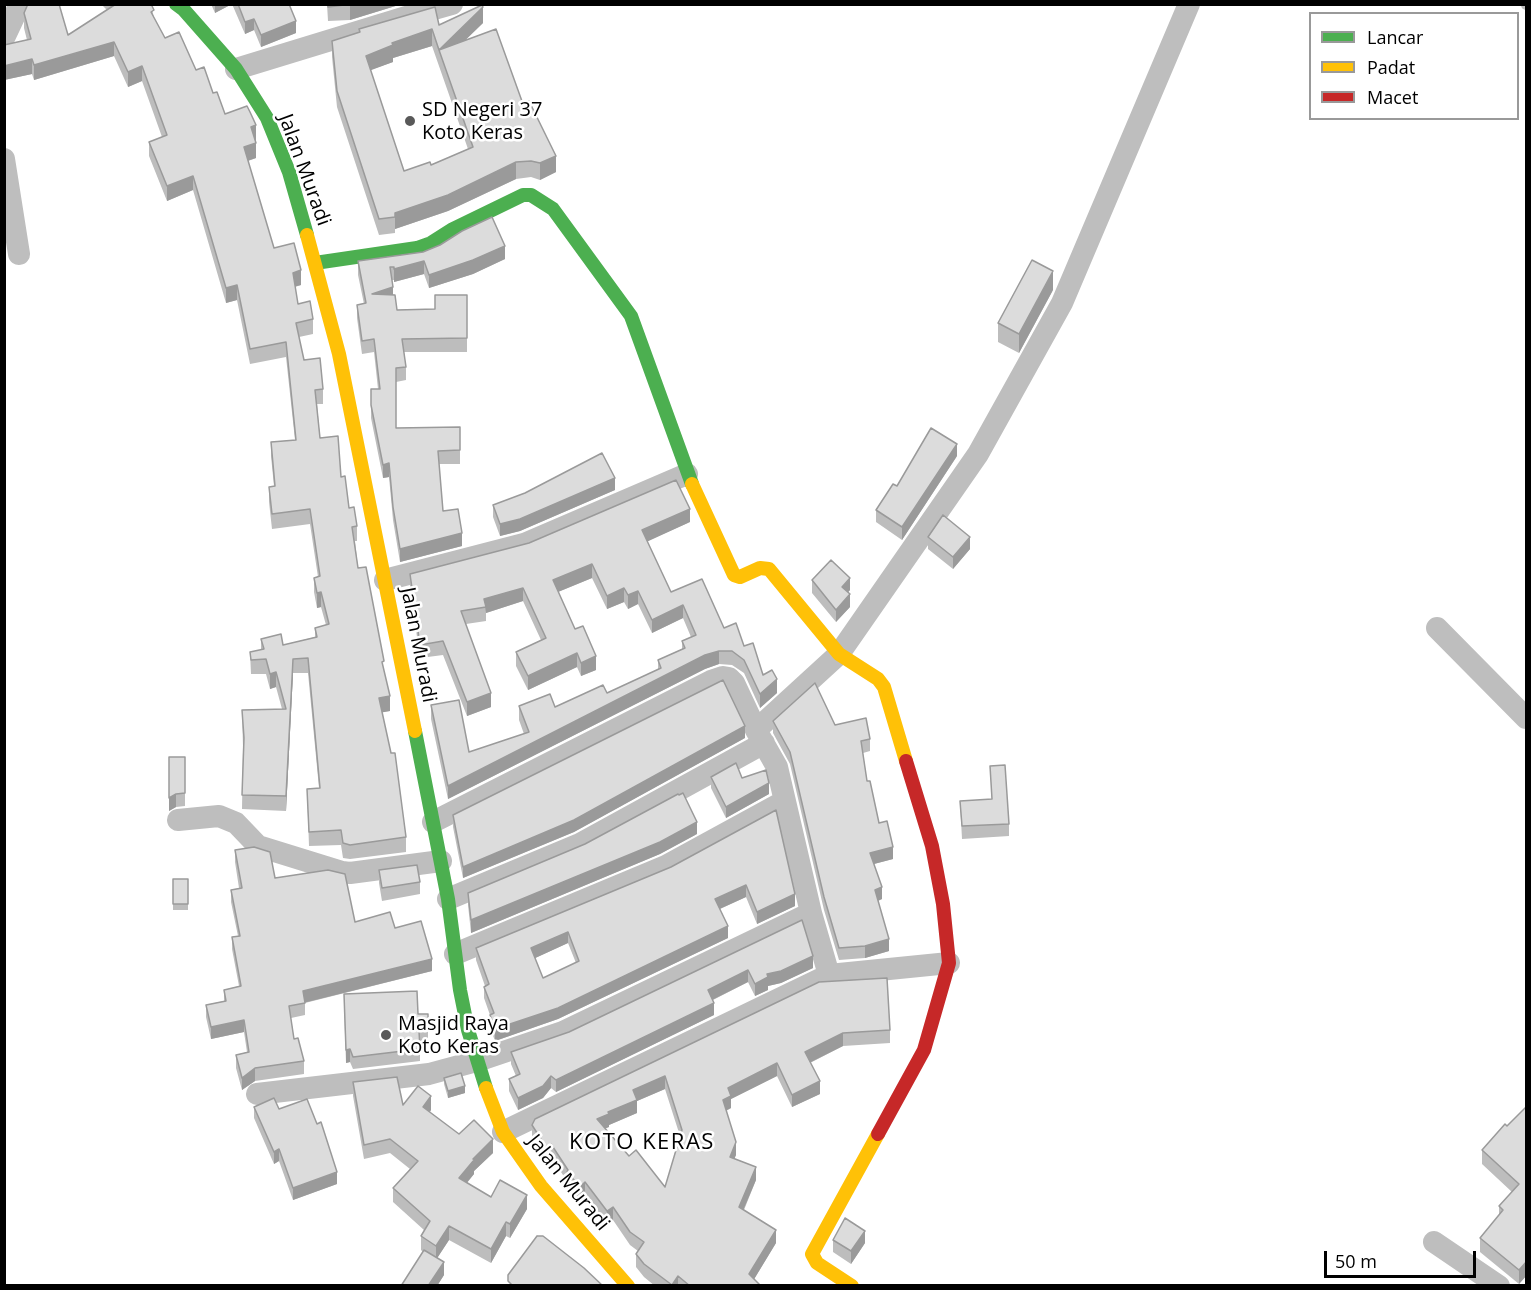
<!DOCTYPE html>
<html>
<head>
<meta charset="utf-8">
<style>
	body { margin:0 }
	#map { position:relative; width:1531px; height:1290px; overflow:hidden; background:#fff; font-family:"Open Sans",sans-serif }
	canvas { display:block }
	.frame { position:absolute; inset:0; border:6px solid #000; pointer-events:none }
	.legend { position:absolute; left:1309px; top:12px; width:210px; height:108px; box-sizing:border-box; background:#fff; border:2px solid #999; margin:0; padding:8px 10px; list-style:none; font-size:18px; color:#000 }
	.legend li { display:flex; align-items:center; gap:12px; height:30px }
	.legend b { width:30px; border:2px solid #999 }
	.scale { position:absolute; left:1324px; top:1251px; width:152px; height:27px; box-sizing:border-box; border:3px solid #000; border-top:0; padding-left:8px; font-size:18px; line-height:21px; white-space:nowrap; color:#000; -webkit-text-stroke:4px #fff; paint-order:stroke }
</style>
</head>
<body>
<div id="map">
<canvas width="1531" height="1290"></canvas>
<div class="frame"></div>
<ul class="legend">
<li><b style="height:8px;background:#4caf50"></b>Lancar</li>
<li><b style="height:8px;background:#ffc107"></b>Padat</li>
<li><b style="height:8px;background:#c62828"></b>Macet</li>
</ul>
<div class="scale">50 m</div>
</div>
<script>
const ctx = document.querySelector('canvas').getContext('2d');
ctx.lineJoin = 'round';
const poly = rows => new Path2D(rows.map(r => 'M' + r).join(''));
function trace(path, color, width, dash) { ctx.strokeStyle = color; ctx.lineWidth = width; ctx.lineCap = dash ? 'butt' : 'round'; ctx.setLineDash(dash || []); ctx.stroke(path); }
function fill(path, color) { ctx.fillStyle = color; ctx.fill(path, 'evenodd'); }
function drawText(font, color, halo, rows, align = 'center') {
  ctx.font = font + ' "Open Sans",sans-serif'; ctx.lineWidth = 5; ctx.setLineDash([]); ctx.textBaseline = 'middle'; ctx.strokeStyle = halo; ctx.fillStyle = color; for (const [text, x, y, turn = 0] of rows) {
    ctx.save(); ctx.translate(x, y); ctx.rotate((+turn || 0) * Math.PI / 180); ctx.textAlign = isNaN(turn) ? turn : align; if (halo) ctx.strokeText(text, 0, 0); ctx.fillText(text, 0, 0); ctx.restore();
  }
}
trace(poly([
	[1526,4,1526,5]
]), '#bebebe', 10);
trace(poly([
	[4,38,20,4],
	[236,69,406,17,452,4],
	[4,159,19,254],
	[385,580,524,544,687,474],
	[1437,628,1526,718],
	[178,820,219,816,236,823,258,846,342,872,350,873,441,861],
	[433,822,711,681,723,677,729,678,734,683,756,730],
	[448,899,580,844,764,743],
	[455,954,666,866,785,801],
	[829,975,949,963],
	[257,1094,429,1074,477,1061,563,1032,811,913],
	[503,1132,829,975,811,913,777,767,756,730,839,654,978,454,1062,303,1189,4],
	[1434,1242,1499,1286]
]), '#bebebe', 22);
trace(poly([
	[176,4,184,10,236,69,267,118,289,172,307,235],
	[315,263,417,248,431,243,453,229,523,195,531,195,553,209,631,316,692,484],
	[415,731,448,899,460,990,468,1030,486,1088]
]), '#4caf50', 14);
trace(poly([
	[307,235,339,354,415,731],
	[692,484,734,575,740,577,760,568,769,569,839,654,878,679,884,687,906,761],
	[486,1088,503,1132,541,1186,628,1286],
	[852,1286,817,1263,812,1254,878,1134]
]), '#ffc107', 14);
trace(poly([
	[878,1134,924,1050,949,963,943,904,932,846,906,761]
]), '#c62828', 14);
fill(poly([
	[101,4,151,4,154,18,165,38,196,70,213,93,225,114,256,140,256,158,248,161,274,248,301,285,295,287,298,304,313,319,313,334,299,337,304,360,323,389,323,404,317,404,320,438,341,477,349,508,357,526,357,541,355,541,358,568,384,672,390,711,382,712,406,837,406,852,350,859,343,858,341,845,309,846,307,789,319,788,308,673,293,673,286,811,242,809,243,747,242,710,282,709,276,687,270,689,266,674,251,674,250,652,261,650,261,639,283,645,315,637,315,628,326,625,321,607,317,608,314,592,314,578,318,577,310,524,272,529,269,502,269,487,274,486,271,456,271,442,295,440,286,357,250,364,237,300,226,303,193,190,167,201,149,156,149,142,162,137,142,81,128,87,114,56,34,80,32,74,4,80,4,45,27,40,24,28,24,13,68,35,107,10],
	[211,4,232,4,215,13],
	[232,4,289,4,296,33,261,47,254,30,245,34],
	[327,4,402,4,350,20,328,21],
	[483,23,465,40,523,104,556,172,540,180,531,177,516,179,448,211,395,229,395,233,379,235,337,107,332,57,332,41,359,32,359,29,439,25],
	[432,46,468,149,431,165,404,171,370,70,393,62,393,58],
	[505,259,473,274,429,288,424,274,394,282,394,280,392,280,393,295,397,310,435,309,467,295,467,352,404,352,406,367,406,380,396,382,396,428,460,427,460,464,439,464,443,511,462,546,400,562,393,520,389,477,383,478,371,418,371,389,378,389,374,352,362,354,357,318,357,305,364,304,358,275,358,261],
	[1053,290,1019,353,998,342,998,323],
	[957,456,902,540,876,522,876,510,897,486],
	[615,490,520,531,500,536,493,517,493,505,525,493],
	[690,522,647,541,671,592,724,628,744,646,777,693,760,708,744,673,732,665,719,664,705,669,448,799,431,719,431,705,469,752,524,734,519,720,519,706,555,707,607,693,658,670,658,660,682,649,682,641,691,637,683,618,652,633,638,604,628,609,624,602,607,609,592,578,558,592,575,629,596,670,581,676,577,667,528,690,516,666,516,652,541,640,523,601,486,613,486,621,466,624,491,707,467,716,443,655,420,658,410,588,410,574],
	[928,537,970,549,953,569,928,549],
	[812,580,850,590,848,592,850,607,836,622,812,593],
	[773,721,835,725,870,739,870,751,863,753,867,781,879,823,893,859,874,864,882,899,878,901,889,951,865,958,839,960,824,910,790,764,773,733],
	[745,738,574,832,463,878,453,827,453,815],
	[185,757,185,806,176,807,169,811],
	[990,766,1009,824,1009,836,962,839,960,801,992,799],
	[711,777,742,778,769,794,726,818,711,788],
	[776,810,795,906,757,924,746,897,720,909,728,938,558,1019,495,1041,490,1027,490,1015,484,998,484,987,485,986,476,960,476,948,671,867],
	[568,943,576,963,543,978,535,958],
	[697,834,660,854,471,933,468,905,468,893],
	[235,850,275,878,355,922,395,928,432,971,305,1003,305,1015,291,1018,294,1039,304,1061,304,1074,255,1081,242,1090,236,1068,236,1055,247,1052,244,1032,211,1039,206,1017,206,1005,224,1001,224,990,239,986,232,949,232,937,238,936,231,902,231,890,239,888,235,862],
	[379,870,420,882,420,894,382,901,379,883],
	[173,879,188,879,188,910,173,910],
	[802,920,813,968,781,983,768,986,768,990,755,996,748,982,713,1000,714,1015,556,1092,551,1088,543,1098,518,1110,509,1091,509,1079,516,1076,511,1064,511,1052,569,1032],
	[819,982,890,1030,890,1043,843,1046,810,1063,820,1094,792,1107,777,1076,731,1099,731,1108,726,1111,736,1155,734,1158,756,1180,744,1210,776,1243,754,1279,761,1286,655,1286,644,1277,636,1267,636,1254,638,1251,630,1245,613,1220,607,1224,585,1195,580,1200,567,1185,567,1181,551,1157,546,1160,532,1138,532,1125],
	[665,1089,680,1136,665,1187,629,1156,605,1128,609,1127,609,1125,637,1113,637,1101],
	[344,1006,418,1014,428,1031,428,1043,420,1044,420,1061,353,1069,350,1062,346,1063],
	[444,1078,465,1093,448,1098,444,1084],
	[353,1082,403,1105,431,1110,430,1112,459,1134,493,1153,474,1171,474,1174,467,1183,491,1197,527,1209,510,1238,506,1236,491,1263,449,1240,437,1258,444,1275,437,1286,401,1286,423,1252,421,1250,421,1236,424,1230,393,1202,393,1188,410,1169,390,1153,364,1159,353,1096],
	[1527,1106,1527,1275,1519,1284,1480,1252,1480,1238,1499,1215,1499,1206,1512,1192,1482,1164,1482,1150],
	[254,1107,279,1109,337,1184,293,1200,279,1161,274,1164,254,1118],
	[833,1240,865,1243,851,1264,833,1252]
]), '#bdbdbd');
fill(poly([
	[215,4,232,4,215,13],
	[352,4,402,4,350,20,350,5],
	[483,7,483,23,443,62,439,50,439,66,439,50],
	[254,19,254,30,245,34,245,22],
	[296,21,296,33,261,47,261,35],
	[432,29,432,46,393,58,393,62,366,72,366,56,392,43],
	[114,42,114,56,34,80,34,65],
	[32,59,32,74,4,80,4,66],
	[142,66,142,81,128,87,128,72],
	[256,125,256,140,251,142,251,127],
	[256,143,256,158,244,162,244,147],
	[556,156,556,172,540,180,540,163],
	[516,162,516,179,448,211,395,229,395,213],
	[193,176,193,190,167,201,167,186],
	[505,246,505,259,473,274,429,288,429,275],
	[424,261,424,274,394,282,394,269],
	[301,270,301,285,293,287,293,273],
	[1053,271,1053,290,1019,353,1019,334],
	[237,285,237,300,226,303,226,288],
	[393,287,393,300,372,294],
	[957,444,957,456,902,540,902,527],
	[389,463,389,477,383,478,383,465],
	[615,478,615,490,520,531,500,536,500,524],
	[690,509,690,522,642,544,642,530],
	[462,533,462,546,400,562,400,549],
	[970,537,970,549,953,569,953,557],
	[592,564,592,578,553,594,553,580],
	[850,578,850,590,842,599,842,587],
	[523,588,523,601,486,613,484,599],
	[624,588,624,602,607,609,607,596],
	[638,591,638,604,628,609,628,595],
	[321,592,321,607,317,608,317,593],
	[850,594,850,607,836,622,836,610],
	[683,605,683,618,652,633,652,620],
	[719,651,719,664,705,669,448,799,448,786,705,655],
	[577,653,577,667,528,690,528,676],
	[596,656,596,670,581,676,581,663],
	[293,659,293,673,286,811,286,796],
	[276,672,276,687,270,689,270,674],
	[777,679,777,693,760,708,760,694],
	[491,693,491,707,467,716,467,702],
	[390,696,390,711,379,713,379,698],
	[745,726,745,738,574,832,463,878,463,867],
	[769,783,769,794,726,818,726,807],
	[176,794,176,807,169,811,169,798],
	[697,822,697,834,660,854,471,933,471,920],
	[893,847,893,859,870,865,870,853],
	[746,885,746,897,715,911,715,899],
	[882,887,882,899,875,902,875,890],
	[795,894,795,906,757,924,757,912],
	[728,926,728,938,558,1019,495,1041,495,1029],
	[568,932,568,943,531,960,531,948],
	[889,939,889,951,865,958,865,946],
	[813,956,813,968,781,983,768,986,768,990,755,996,755,984,767,974],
	[432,959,432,971,303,1003,303,991],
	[748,970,748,982,708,1002,708,990],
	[714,1003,714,1015,556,1092,556,1080],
	[244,1020,244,1032,211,1039,211,1027],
	[843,1033,843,1046,805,1065,805,1052],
	[350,1049,350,1062,346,1063,346,1050],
	[777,1063,777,1076,731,1099,731,1108,723,1112,723,1100,728,1088],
	[255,1068,255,1081,242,1090,242,1078],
	[551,1076,551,1088,543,1098,518,1110,518,1098],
	[665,1076,665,1089,637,1101,637,1113,609,1125,609,1127,597,1132,597,1119,608,1112,633,1090],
	[820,1081,820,1094,792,1107,792,1095],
	[465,1086,465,1093,448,1098,448,1091],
	[431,1096,431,1110,423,1121,423,1107],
	[493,1139,493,1153,474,1171,474,1174,459,1192,459,1178,473,1159],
	[736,1142,736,1155,730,1170,730,1157],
	[551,1144,551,1157,546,1160,546,1147],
	[279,1149,279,1161,274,1164,274,1152],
	[756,1167,756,1180,739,1220,739,1207],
	[337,1172,337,1184,293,1200,293,1188],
	[585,1182,585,1195,580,1200,580,1187],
	[527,1195,527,1209,510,1238,510,1224],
	[613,1207,613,1220,607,1224,607,1211],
	[506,1222,506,1236,491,1263,491,1249],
	[449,1226,449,1240,436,1260,436,1246],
	[776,1230,776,1243,750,1286,749,1274],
	[865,1231,865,1243,851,1264,851,1251],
	[1527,1261,1527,1275,1519,1284,1519,1270],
	[444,1262,444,1275,437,1286,428,1286],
	[678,1276,678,1286,672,1286,672,1285]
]), '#9a9a9a');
const building = poly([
	[28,4,59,4,68,35,116,4,151,4,154,10,151,12,165,38,179,32,196,70,204,67,213,93,217,92,225,114,247,106,250,112,256,125,251,127,256,143,244,147,274,248,294,243,301,270,293,273,298,304,310,301,313,319,296,323,304,360,320,358,323,389,315,390,320,438,338,436,341,477,345,476,349,508,354,507,357,526,352,527,358,568,366,567,384,661,382,662,390,696,379,698,391,753,395,753,406,837,350,845,343,843,341,830,309,832,307,789,320,788,308,658,293,659,286,796,242,795,244,738,242,710,286,709,276,672,270,674,266,659,251,660,250,652,264,649,261,639,281,634,283,645,317,637,315,628,329,624,321,592,317,593,314,578,320,576,310,509,272,514,269,487,275,486,271,442,296,440,286,342,250,349,237,285,226,288,193,176,167,186,149,142,167,135,142,66,128,72,114,42,34,65,32,59,4,66,4,45,31,39,24,13,28,4],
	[238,4,289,4,296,21,261,35,254,19,245,22,238,4],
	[328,4,352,4,328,7,328,4],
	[482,5,483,7,439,50,432,29,392,43,393,45,366,56,404,171,430,162,431,165,473,147,439,50,496,29,523,104,529,101,556,156,540,163,531,161,516,162,448,195,395,213,395,217,379,219,337,91,332,41,360,32,359,29,435,7,439,25,482,5],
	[492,217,505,246,473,260,429,275,424,261,394,269,394,267,390,267,393,287,372,294,395,295,397,310,435,309,435,295,467,295,467,338,402,339,406,367,396,368,396,428,460,427,460,450,438,451,443,511,458,509,462,533,400,549,393,507,389,463,383,465,371,405,371,389,380,389,374,339,362,341,357,305,366,303,358,261,423,252,440,245,462,231,492,217],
	[1032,260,1053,271,1019,334,998,323,1032,260],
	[931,428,957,444,902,527,876,510,893,484,897,486,931,428],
	[602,453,615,478,520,519,500,524,493,505,525,493,602,453],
	[676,480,690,509,642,530,671,592,702,579,724,628,736,623,744,646,753,643,763,675,772,670,777,679,760,694,744,660,732,651,719,651,705,655,448,786,431,705,459,700,469,752,529,732,519,706,550,694,555,707,603,685,607,693,661,668,658,660,685,648,682,641,696,635,683,605,652,620,638,591,628,595,624,588,607,596,592,564,553,580,575,629,583,626,596,656,581,663,577,653,528,676,516,652,546,638,523,588,484,599,486,607,461,611,491,693,467,702,443,641,420,645,410,574,529,543,676,480],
	[943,515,970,537,953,557,928,537,943,515],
	[831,560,850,578,842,587,850,594,836,610,812,580,831,560],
	[723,680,745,726,574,820,463,867,453,815,723,680],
	[815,683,835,725,866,718,870,739,861,741,867,781,870,781,879,823,887,821,893,847,870,853,882,887,875,890,889,939,865,946,839,948,824,897,790,752,773,721,815,683],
	[169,757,185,757,185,793,176,794,169,798,169,757],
	[736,763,742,778,766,770,769,783,726,807,711,777,736,763],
	[1005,765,1009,824,962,826,960,801,992,799,990,766,1005,765],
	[683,793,697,822,660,842,471,920,468,893,585,844,678,794,679,795,683,793],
	[776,810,795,894,757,912,746,885,715,899,728,926,558,1008,495,1029,490,1015,494,1013,484,987,489,984,476,948,671,867,776,810],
	[568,932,579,961,543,978,531,948,568,932],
	[254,847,270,852,275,878,328,870,345,874,355,922,390,912,395,928,421,921,432,959,303,991,305,1003,289,1006,294,1039,298,1038,304,1061,255,1068,242,1078,236,1055,249,1052,244,1020,211,1027,206,1005,226,1001,224,990,241,986,232,937,240,936,231,890,242,888,235,850,254,847],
	[417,865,420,882,382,888,379,870,417,865],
	[173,879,188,879,188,904,173,904,173,879],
	[802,920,813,956,781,971,767,974,768,977,755,984,748,970,708,990,714,1003,556,1080,551,1076,543,1086,518,1098,509,1079,520,1074,511,1052,569,1032,802,920],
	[887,978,890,1030,843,1033,805,1052,820,1081,792,1095,777,1063,728,1088,731,1096,723,1100,736,1142,730,1157,756,1167,739,1207,776,1230,749,1274,761,1286,690,1286,678,1276,672,1285,644,1264,636,1254,644,1242,630,1232,613,1207,607,1211,585,1182,580,1187,567,1172,568,1170,551,1144,546,1147,532,1125,535,1119,819,982,887,978],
	[665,1076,682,1130,665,1187,636,1150,629,1156,597,1119,609,1114,608,1112,637,1100,633,1090,665,1076],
	[417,991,418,1014,428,1014,428,1031,419,1031,420,1049,353,1057,350,1049,346,1050,344,994,417,991],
	[461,1073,465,1086,448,1091,444,1078,461,1073],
	[397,1077,403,1105,418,1086,431,1096,423,1107,459,1134,474,1120,493,1139,473,1159,474,1160,459,1178,491,1197,500,1180,527,1195,510,1224,506,1222,491,1249,449,1226,436,1246,421,1236,430,1221,393,1188,418,1161,390,1139,364,1145,353,1082,397,1077],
	[274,1098,279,1109,307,1099,317,1124,321,1122,337,1172,293,1188,279,1149,274,1152,254,1107,274,1098],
	[1527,1106,1527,1261,1519,1270,1480,1238,1503,1210,1499,1206,1519,1184,1482,1150,1505,1124,1507,1126,1527,1106],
	[845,1218,865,1231,851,1251,833,1240,845,1218],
	[537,1236,543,1236,584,1268,603,1286,513,1286,508,1281,508,1275,537,1236],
	[424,1250,444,1262,428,1286,401,1286,424,1250]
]);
fill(building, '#dcdcdc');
trace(building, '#9a9a9a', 1.5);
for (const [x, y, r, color] of [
	[410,121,6,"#595959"],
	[386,1035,6,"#595959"]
]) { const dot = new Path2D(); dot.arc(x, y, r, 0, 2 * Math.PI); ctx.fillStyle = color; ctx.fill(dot); trace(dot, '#fff', 2); }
drawText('20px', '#000', '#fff', [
	["SD Negeri 37",422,110],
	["Koto Keras",422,133],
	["Masjid Raya",398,1024],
	["Koto Keras",398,1047]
], 'left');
drawText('20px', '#000', '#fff', [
	["Jalan Muradi",304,170,70],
	["Jalan Muradi",418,645,79],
	["Jalan Muradi",568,1183,51]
]);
ctx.letterSpacing = '1.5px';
drawText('22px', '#000', '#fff', [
	["KOTO KERAS",642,1143]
]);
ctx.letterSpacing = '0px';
</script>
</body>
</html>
